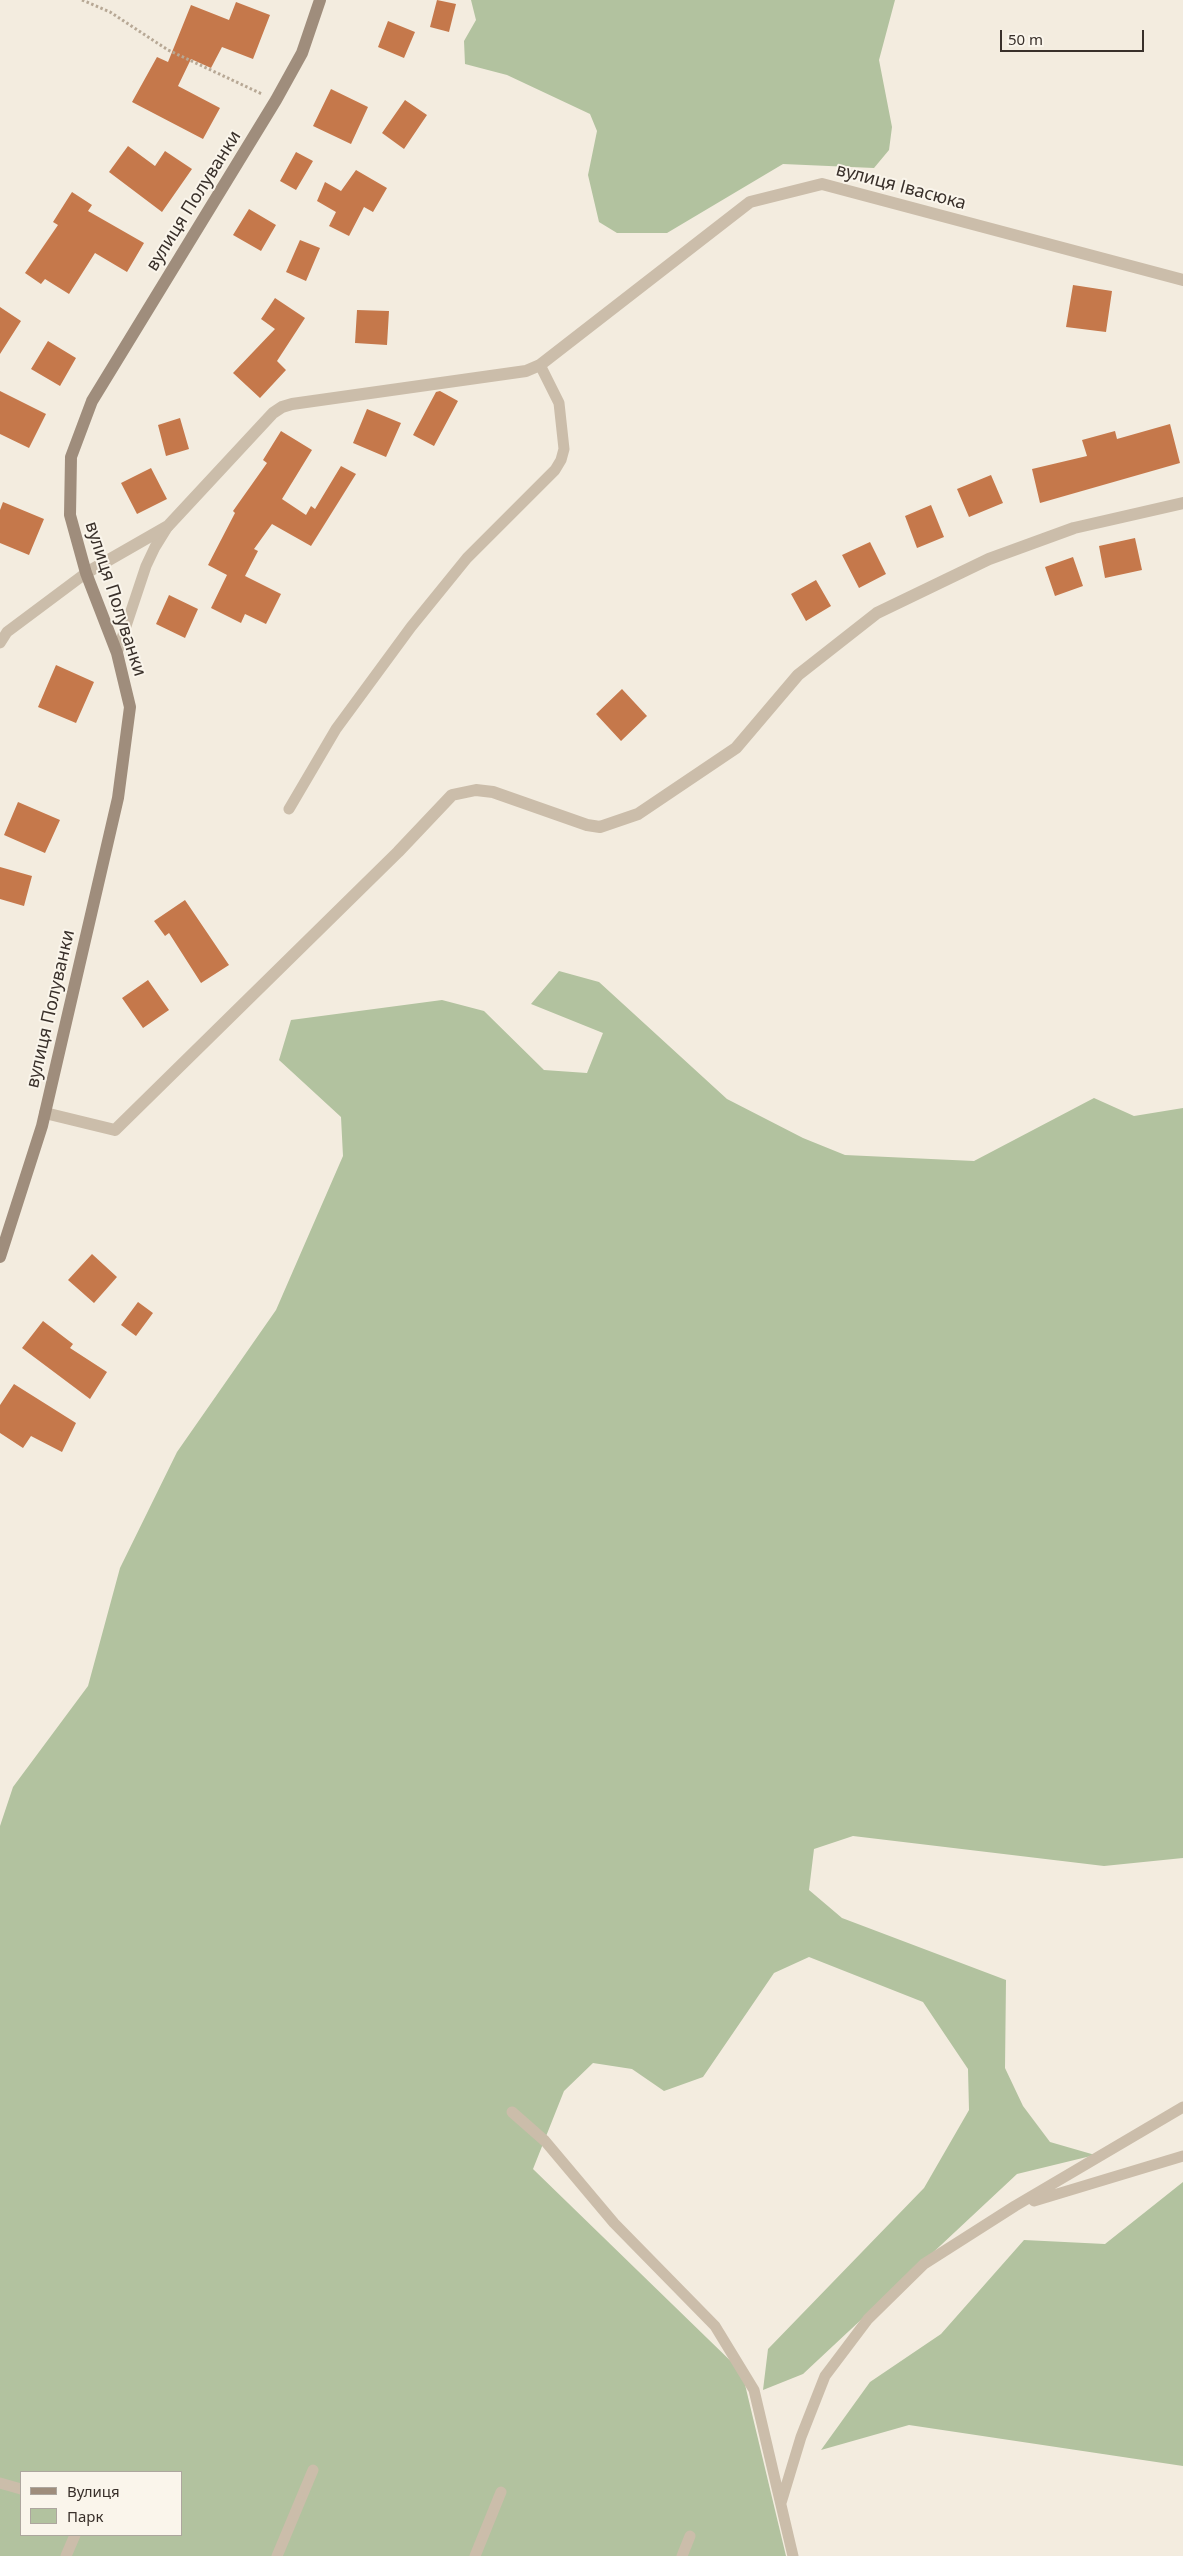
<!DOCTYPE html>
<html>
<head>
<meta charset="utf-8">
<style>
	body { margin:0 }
	#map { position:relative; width:1183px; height:2556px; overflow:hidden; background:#f3ecdf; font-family:"Noto Sans",sans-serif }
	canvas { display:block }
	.legend { position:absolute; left:20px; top:2471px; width:162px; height:65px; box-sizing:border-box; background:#faf5eb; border:1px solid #ada69e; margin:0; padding:6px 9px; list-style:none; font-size:15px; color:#39302a }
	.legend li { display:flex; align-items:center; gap:10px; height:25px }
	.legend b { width:25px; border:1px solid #ada69e }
	.scale { position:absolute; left:1000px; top:30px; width:144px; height:22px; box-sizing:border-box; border:2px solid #39302a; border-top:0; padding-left:6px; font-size:15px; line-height:18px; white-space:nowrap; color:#39302a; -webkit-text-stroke:4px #faf5eb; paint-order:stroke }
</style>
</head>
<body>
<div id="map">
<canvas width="1183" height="2556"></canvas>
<ul class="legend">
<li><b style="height:6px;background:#9f8d7c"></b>Вулиця</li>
<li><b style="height:14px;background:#b2c29f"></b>Парк</li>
</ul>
<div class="scale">50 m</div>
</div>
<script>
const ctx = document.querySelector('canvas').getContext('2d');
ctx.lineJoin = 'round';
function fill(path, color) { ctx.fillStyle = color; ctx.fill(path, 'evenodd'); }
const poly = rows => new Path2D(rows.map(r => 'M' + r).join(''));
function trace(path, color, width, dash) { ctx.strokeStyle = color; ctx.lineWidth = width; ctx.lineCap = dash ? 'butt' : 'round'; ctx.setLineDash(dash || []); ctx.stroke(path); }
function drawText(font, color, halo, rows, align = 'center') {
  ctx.font = font + ' "Noto Sans",sans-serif'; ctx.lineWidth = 4; ctx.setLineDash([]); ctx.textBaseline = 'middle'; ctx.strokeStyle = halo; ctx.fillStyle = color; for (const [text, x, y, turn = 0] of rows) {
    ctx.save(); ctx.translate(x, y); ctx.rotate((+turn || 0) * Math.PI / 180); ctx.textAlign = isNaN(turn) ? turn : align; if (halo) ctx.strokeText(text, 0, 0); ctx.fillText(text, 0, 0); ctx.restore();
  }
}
fill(poly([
	[471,0,895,0,879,60,892,127,889,150,874,168,783,164,667,233,617,233,599,222,588,175,597,131,590,114,507,75,465,64,464,41,476,20],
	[559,971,599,982,727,1099,803,1138,845,1155,974,1161,1094,1098,1134,1116,1183,1108,1183,1858,1104,1866,853,1836,814,1849,809,1890,842,1918,1006,1980,1005,2068,1023,2106,1050,2142,1095,2155,1017,2174,803,2374,763,2390,768,2349,924,2188,969,2110,968,2069,923,2002,809,1957,774,1973,703,2077,664,2091,632,2069,593,2063,564,2091,533,2169,742,2372,786,2556,0,2556,0,1826,13,1787,88,1686,120,1568,177,1452,276,1310,343,1156,341,1117,279,1060,291,1020,442,1000,484,1011,544,1070,587,1073,603,1033,531,1004],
	[21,2472,181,2472,181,2535,21,2535],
	[1183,2182,1183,2466,909,2425,821,2450,870,2382,941,2334,1024,2240,1105,2244]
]), '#b2c29f');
fill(poly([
	[437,0,456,4,449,32,430,27],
	[236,2,270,15,253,59,222,47,211,68,191,59,178,86,220,108,203,139,132,102,157,57,168,62,191,5,229,20],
	[388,21,415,32,404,58,378,47],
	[331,89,368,107,351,144,313,126],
	[405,100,427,115,404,149,382,133],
	[128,146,155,166,165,151,192,169,162,212,109,172],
	[296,152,313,161,296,190,280,181],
	[356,170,387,188,373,212,364,207,349,236,329,226,336,212,317,201,325,182,341,191],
	[72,192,92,205,88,211,144,243,127,272,95,253,69,294,45,279,41,284,25,273,58,225,53,222],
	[249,209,276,225,261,251,233,235],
	[300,240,320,248,306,281,286,272],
	[1073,285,1112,291,1106,332,1066,327],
	[275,298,305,318,277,361,286,370,260,398,233,373,275,329,261,319],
	[0,307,21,321,0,354],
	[357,310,389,311,387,345,355,343],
	[48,341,76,358,60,386,31,369],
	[0,391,46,414,29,448,0,434],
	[440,391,458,401,434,446,413,435,436,392],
	[367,409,401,423,386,457,353,443],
	[180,418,189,449,166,456,158,425],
	[1170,424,1180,463,1040,503,1032,469,1087,456,1082,440,1115,431,1117,439],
	[281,431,312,450,282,499,306,515,311,506,315,509,341,466,356,474,311,546,272,524,254,549,258,551,245,576,281,594,266,624,245,614,241,623,211,608,227,575,208,565,235,513,233,511,267,463,263,460],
	[151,468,167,499,137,514,121,483],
	[991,475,1003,503,969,517,957,489],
	[3,502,44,519,29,555,0,543,0,510],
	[931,505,944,537,917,548,905,516],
	[1135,538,1142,570,1105,578,1099,546],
	[870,542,886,574,859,588,842,555],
	[1073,557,1083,586,1055,596,1045,567],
	[816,580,831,606,806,621,791,594],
	[169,595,198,609,185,638,156,624],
	[56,665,94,682,76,723,38,707],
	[622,689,647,716,621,741,596,714],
	[18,802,60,820,45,853,4,835],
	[0,867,32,876,24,906,0,899],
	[185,900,229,965,201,983,169,933,165,936,154,921],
	[148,980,169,1010,143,1028,122,998],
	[92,1254,117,1277,94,1303,68,1280],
	[138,1302,153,1313,136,1336,121,1325],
	[43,1321,73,1344,70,1348,107,1372,90,1399,22,1348],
	[14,1384,76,1423,62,1452,31,1436,23,1448,0,1433,0,1405]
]), '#c5784b');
trace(poly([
	[82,0,110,12,168,50,262,94]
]), '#b7a895', 3, [2.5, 2.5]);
trace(poly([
	[0,643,7,632,86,573],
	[117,653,146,566,155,547,168,526],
	[289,809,336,729,411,627,467,558,555,470,561,460,564,449,559,403,540,365],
	[512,2112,545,2141,614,2223,715,2326,754,2390,793,2556],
	[1034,2201,1183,2156],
	[0,2483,21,2489],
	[781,2503,801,2437,825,2376,868,2319,924,2264,1015,2206,1183,2107],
	[66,2556,75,2535],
	[277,2556,313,2470],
	[475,2556,501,2492],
	[682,2556,690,2536]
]), '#cbbdaa', 11);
trace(poly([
	[86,573,168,526,273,413,282,407,292,404,526,371,540,365,750,202,822,184,1183,280],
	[45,1113,115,1130,398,852,452,795,476,790,493,792,587,825,600,827,638,814,736,748,798,675,877,613,989,559,1074,528,1183,503]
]), '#cbbdaa', 12);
trace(poly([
	[0,1257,42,1126,118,798,130,707,117,653,86,573,70,515,71,457,92,401,276,100,302,53,320,0]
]), '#9f8d7c', 12);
drawText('18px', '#39302a', '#faf5eb', [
	["вулиця Івасюка",901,187,15],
	["вулиця Полуванки",194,201,-58],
	["вулиця Полуванки",115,599,72],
	["вулиця Полуванки",51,1009,-77]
]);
</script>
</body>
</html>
